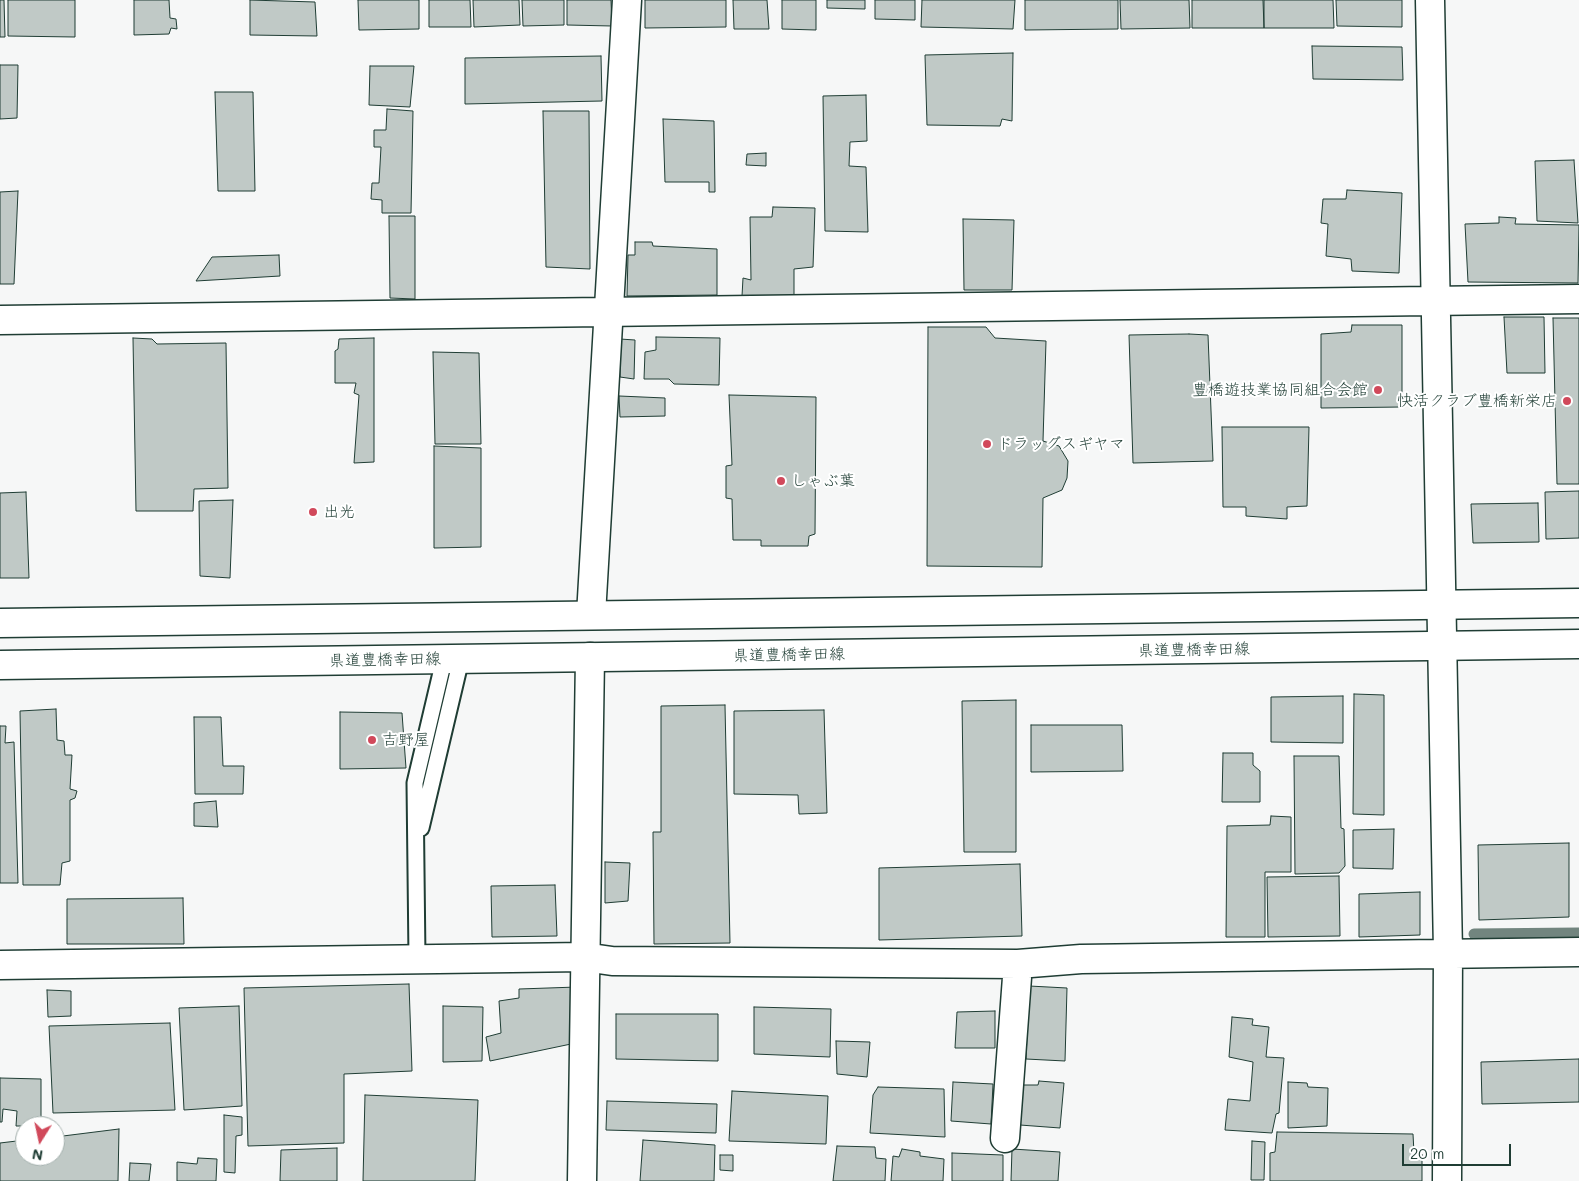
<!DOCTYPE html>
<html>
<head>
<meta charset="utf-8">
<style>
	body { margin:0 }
	#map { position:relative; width:1579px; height:1181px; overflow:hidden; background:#f6f7f7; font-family:Mali,sans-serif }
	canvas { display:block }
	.north { position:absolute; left:15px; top:1116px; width:50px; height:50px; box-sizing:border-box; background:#fff; border:1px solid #a5b1ae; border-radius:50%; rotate:190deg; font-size:14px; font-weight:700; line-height:20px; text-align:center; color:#1f3d34 }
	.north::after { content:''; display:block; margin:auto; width:18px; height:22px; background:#d1495b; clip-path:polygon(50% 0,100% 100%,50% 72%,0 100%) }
	.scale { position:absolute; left:1402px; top:1144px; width:109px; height:22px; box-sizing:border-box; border:2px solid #1f3d34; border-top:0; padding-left:6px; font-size:15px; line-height:18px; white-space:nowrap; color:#1f3d34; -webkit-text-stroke:4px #fff; paint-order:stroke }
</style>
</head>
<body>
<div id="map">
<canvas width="1579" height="1181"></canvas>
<div class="north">N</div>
<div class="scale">20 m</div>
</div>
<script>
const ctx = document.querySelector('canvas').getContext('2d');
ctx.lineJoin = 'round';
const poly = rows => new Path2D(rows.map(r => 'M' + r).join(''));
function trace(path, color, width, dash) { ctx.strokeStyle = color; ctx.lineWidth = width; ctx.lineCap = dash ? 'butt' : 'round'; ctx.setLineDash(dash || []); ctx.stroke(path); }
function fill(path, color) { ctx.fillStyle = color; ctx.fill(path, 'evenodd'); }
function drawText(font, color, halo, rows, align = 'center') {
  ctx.font = font + ' Mali,"Klee One",sans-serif'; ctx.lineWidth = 4; ctx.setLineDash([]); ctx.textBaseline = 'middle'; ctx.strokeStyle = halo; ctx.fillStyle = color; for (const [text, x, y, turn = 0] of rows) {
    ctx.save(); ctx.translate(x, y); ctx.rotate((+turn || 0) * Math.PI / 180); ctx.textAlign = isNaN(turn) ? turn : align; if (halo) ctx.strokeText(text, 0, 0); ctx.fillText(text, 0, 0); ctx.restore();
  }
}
trace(poly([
	[1474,934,1579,933]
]), '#72857f', 11);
const building = poly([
	[0,0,4,0,5,37,0,37,0,0],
	[8,0,75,0,75,37,8,36,8,0],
	[134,0,169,0,170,18,176,19,177,29,171,28,169,34,134,35,134,0],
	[250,0,315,2,317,36,250,35,250,0],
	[358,0,419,0,419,29,359,30,358,0],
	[429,0,470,0,471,27,429,27,429,0],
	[473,0,519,0,520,25,474,27,473,0],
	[522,0,564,0,564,25,523,26,522,0],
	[567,0,611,0,612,26,567,25,567,0],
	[645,0,726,0,726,27,645,28,645,0],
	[733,0,767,0,769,29,734,29,733,0],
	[782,0,816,0,816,30,782,29,782,0],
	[827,0,865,0,865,9,827,8,827,0],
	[875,0,915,0,915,20,875,19,875,0],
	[922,0,1015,0,1013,29,921,27,922,0],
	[1025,0,1118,0,1118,29,1025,30,1025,0],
	[1120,0,1189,0,1190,28,1121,29,1120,0],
	[1192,0,1263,0,1264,28,1192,28,1192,0],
	[1264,0,1333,0,1334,28,1264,28,1264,0],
	[1336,0,1402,0,1402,27,1337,26,1336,0],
	[1312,46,1402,47,1403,80,1313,79,1312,46],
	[1013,53,1012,121,1002,119,1000,126,927,125,925,55,1013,53],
	[601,56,602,101,465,104,465,58,601,56],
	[0,65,18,65,17,118,0,119,0,65],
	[370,66,414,66,410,107,369,105,370,66],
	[215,92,253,92,255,191,218,191,215,92],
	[866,95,867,141,850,142,849,166,866,167,868,232,825,231,823,96,866,95],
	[387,109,413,111,411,213,382,213,382,200,371,199,372,183,379,183,381,147,374,147,374,130,386,130,387,109],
	[543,111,589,111,590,269,546,267,543,111],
	[663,119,714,121,715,192,709,192,709,182,665,182,663,119],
	[766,153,766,166,746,165,747,154,766,153],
	[1574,160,1578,223,1537,221,1535,161,1574,160],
	[1347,190,1402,193,1399,273,1352,271,1351,259,1326,256,1328,224,1321,223,1323,199,1346,199,1347,190],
	[18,191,14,284,0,284,0,192,18,191],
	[773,207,815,208,813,267,794,269,794,298,742,296,743,278,751,280,750,217,772,217,773,207],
	[389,216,415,216,415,299,390,298,389,216],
	[1499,217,1516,218,1515,224,1579,225,1578,283,1468,282,1465,224,1499,223,1499,217],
	[963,219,1014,220,1012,290,964,290,963,219],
	[635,242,652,242,653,246,717,249,717,295,627,296,628,255,635,255,635,242],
	[279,255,280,276,196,281,212,257,279,255],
	[1504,317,1544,317,1545,373,1507,373,1504,317],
	[1553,318,1579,318,1579,484,1557,484,1553,318],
	[1352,325,1402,325,1402,407,1321,408,1321,334,1351,332,1352,325],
	[928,327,986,327,995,338,1046,341,1043,441,1059,446,1068,461,1067,478,1062,490,1043,498,1042,567,927,566,928,327],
	[1189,334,1208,335,1213,461,1133,463,1129,335,1189,334],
	[656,337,720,338,719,385,674,384,669,379,644,379,645,352,656,350,656,337],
	[133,338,152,339,157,344,226,343,228,488,194,489,193,511,136,511,133,338],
	[374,338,374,462,354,463,359,395,354,393,356,383,335,383,335,351,338,349,339,339,374,338],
	[620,339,635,340,634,379,620,377,620,339],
	[433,352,479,353,481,444,435,444,433,352],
	[729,395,816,397,815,534,809,536,808,546,761,546,761,540,733,540,732,499,726,498,726,466,732,465,729,395],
	[619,396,665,398,665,416,620,417,619,396],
	[1222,427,1309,427,1307,506,1287,507,1287,519,1246,516,1246,507,1223,507,1222,427],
	[434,446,481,448,481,547,434,548,434,446],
	[1579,491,1579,538,1546,539,1545,492,1579,491],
	[26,492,29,578,0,578,0,493,26,492],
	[233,500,230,578,200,576,199,501,233,500],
	[1538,503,1539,542,1473,543,1471,504,1538,503],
	[1354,694,1384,695,1384,815,1353,814,1354,694],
	[1343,696,1343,743,1271,742,1271,697,1343,696],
	[1016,700,1016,852,964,852,962,701,1016,700],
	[725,705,730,943,654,944,653,832,661,832,661,706,725,705],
	[56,709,57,740,64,741,65,755,72,755,70,789,77,791,75,798,70,800,70,861,62,863,60,885,23,885,20,711,56,709],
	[824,710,827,813,799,814,798,795,734,794,734,711,824,710],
	[340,712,402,713,406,768,340,769,340,712],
	[194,717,221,717,223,766,244,766,243,794,195,794,194,717],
	[1031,725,1122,725,1123,771,1031,772,1031,725],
	[0,726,6,726,5,743,14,742,18,883,0,883,0,726],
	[1223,753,1253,753,1253,765,1260,771,1260,802,1222,802,1223,753],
	[1294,756,1339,756,1341,828,1344,829,1345,866,1339,873,1295,874,1294,756],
	[216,801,218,827,194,826,194,803,216,801],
	[1271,816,1291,817,1291,872,1265,872,1265,937,1226,937,1227,826,1270,825,1271,816],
	[1394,829,1393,869,1353,868,1353,830,1394,829],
	[1569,843,1569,917,1479,920,1478,845,1569,843],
	[605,862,630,863,628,901,605,903,605,862],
	[1020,864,1022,936,879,940,879,868,1020,864],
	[1339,876,1340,936,1268,937,1267,877,1339,876],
	[555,885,557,936,492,937,491,886,555,885],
	[1420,892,1420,935,1359,937,1359,894,1420,892],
	[183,898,184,944,67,944,67,899,183,898],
	[409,984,412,1071,344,1074,344,1143,248,1146,244,988,409,984],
	[1029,986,1067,988,1065,1061,1026,1059,1029,986],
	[577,987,571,1044,490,1061,486,1037,501,1033,499,1001,519,998,519,989,577,987],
	[47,990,71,991,71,1016,48,1017,47,990],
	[239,1006,242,1106,184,1110,179,1008,239,1006],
	[443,1006,483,1007,482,1061,443,1062,443,1006],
	[754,1007,831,1009,830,1057,754,1054,754,1007],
	[995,1011,995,1048,955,1048,957,1012,995,1011],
	[616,1014,718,1014,718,1061,616,1059,616,1014],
	[1232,1017,1253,1019,1252,1025,1269,1027,1266,1057,1284,1058,1279,1113,1276,1114,1272,1133,1225,1130,1228,1099,1250,1101,1253,1062,1229,1057,1232,1017],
	[170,1023,175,1110,53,1113,49,1026,170,1023],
	[836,1041,870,1042,867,1077,837,1074,836,1041],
	[1579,1059,1579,1102,1482,1104,1481,1062,1579,1059],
	[0,1078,41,1079,41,1126,16,1126,17,1111,3,1109,2,1122,0,1122,0,1078],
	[1039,1081,1064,1083,1060,1128,1020,1125,1023,1085,1038,1085,1039,1081],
	[953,1082,993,1084,991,1124,951,1121,953,1082],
	[1288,1082,1307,1083,1308,1087,1328,1088,1327,1126,1288,1128,1288,1082],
	[878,1087,944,1089,945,1137,870,1133,873,1095,878,1087],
	[732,1091,828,1096,826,1144,729,1141,732,1091],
	[365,1095,478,1100,475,1181,363,1181,365,1095],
	[607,1101,717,1104,716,1133,606,1130,607,1101],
	[224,1115,242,1117,242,1135,236,1136,235,1173,224,1172,224,1115],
	[119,1129,118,1181,0,1181,0,1143,25,1140,25,1156,55,1156,55,1137,119,1129],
	[1277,1132,1413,1134,1414,1153,1422,1154,1422,1181,1270,1181,1270,1153,1275,1152,1277,1132],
	[643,1140,715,1145,714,1181,640,1181,643,1140],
	[1252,1141,1265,1142,1264,1180,1251,1180,1252,1141],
	[837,1146,875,1147,876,1158,886,1159,885,1181,833,1181,837,1146],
	[337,1148,337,1181,280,1181,281,1150,337,1148],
	[902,1149,920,1152,920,1156,944,1159,943,1181,891,1181,893,1156,899,1157,902,1149],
	[1012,1149,1060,1152,1058,1181,1011,1181,1012,1149],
	[952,1153,1003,1155,1003,1181,952,1181,952,1153],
	[720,1155,733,1155,733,1171,720,1170,720,1155],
	[198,1158,217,1159,216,1181,177,1181,177,1162,197,1164,198,1158],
	[130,1163,151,1164,149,1181,129,1181,130,1163]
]);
fill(building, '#c0c9c6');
trace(building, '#1f3d34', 1);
const lane = poly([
	[421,828,461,659],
	[417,958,415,783,444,660]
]);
const street = poly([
	[1430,0,1448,952,1447,1181],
	[0,320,1579,299],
	[591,615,627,0],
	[0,965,584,957,612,961,1018,964,1081,959,1579,952],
	[1005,1138,1018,964],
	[582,1181,590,657]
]);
const secondary = poly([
	[0,623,1579,603],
	[0,665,1579,644]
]);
trace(lane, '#1f3d34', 19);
trace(street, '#1f3d34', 31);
trace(secondary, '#1f3d34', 31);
trace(lane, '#fff', 15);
trace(street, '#fff', 28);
trace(secondary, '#fff', 28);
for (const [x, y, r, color] of [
	[1378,390,5,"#d1495b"],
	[1567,401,5,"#d1495b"],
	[987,444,5,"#d1495b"],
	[781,481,5,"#d1495b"],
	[313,512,5,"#d1495b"],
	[372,740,5,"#d1495b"]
]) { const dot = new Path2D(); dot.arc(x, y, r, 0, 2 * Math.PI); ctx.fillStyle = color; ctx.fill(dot); trace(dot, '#fff', 2); }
drawText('16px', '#1f3d34', '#fff', [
	["豊橋遊技業協同組合会館",1368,390,"right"],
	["快活クラブ豊橋新栄店",1557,401,"right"],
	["ドラッグスギヤマ",997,444],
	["しゃぶ葉",791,481],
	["出光",323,512],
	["吉野屋",382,740]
], 'left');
drawText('16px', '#1f3d34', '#fff', [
	["県道豊橋幸田線",1194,650,-1],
	["県道豊橋幸田線",789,655,-1],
	["県道豊橋幸田線",385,660,-1]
]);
</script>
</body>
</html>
